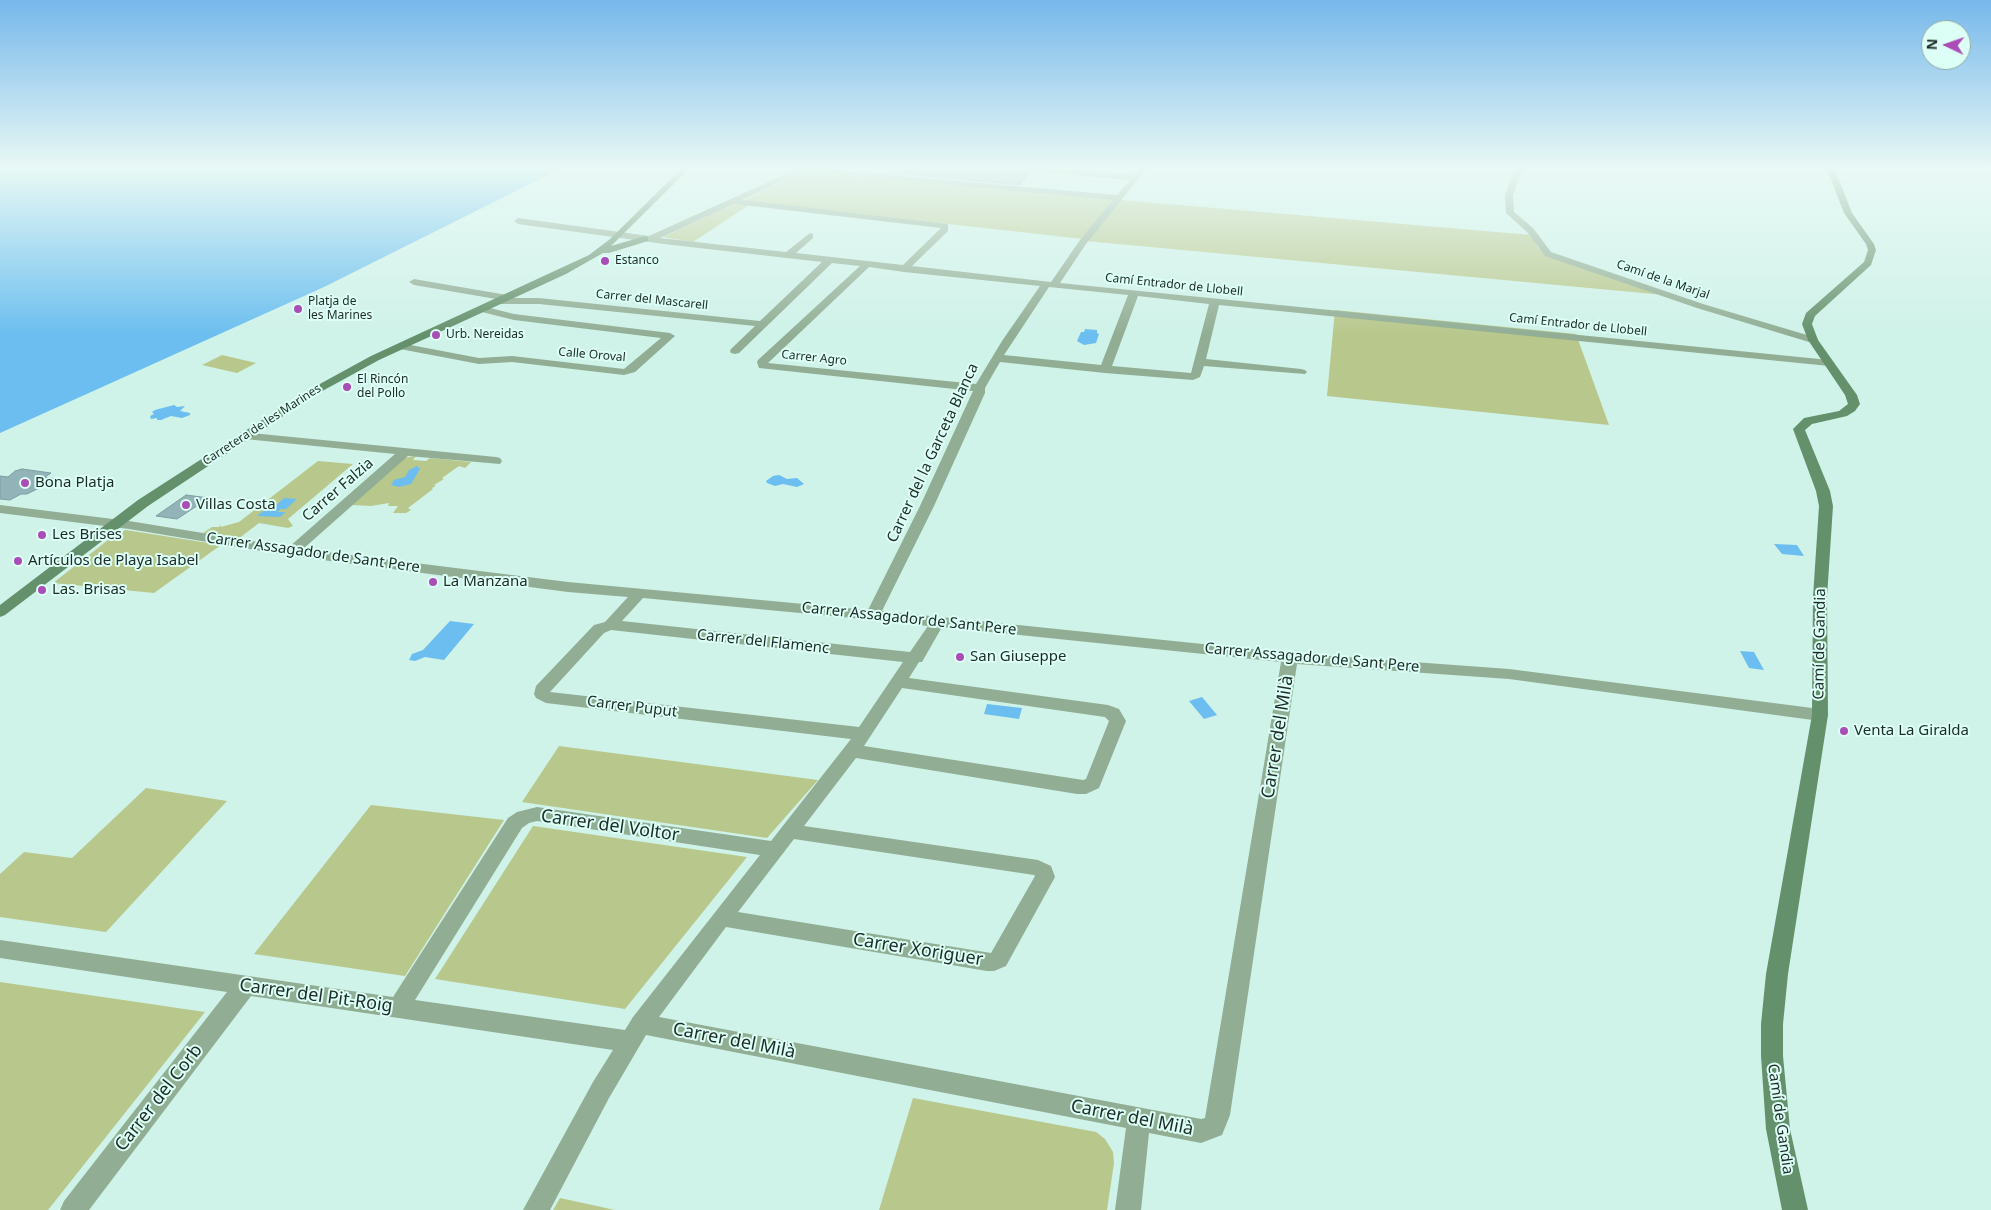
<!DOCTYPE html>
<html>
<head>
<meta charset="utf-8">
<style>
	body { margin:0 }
	#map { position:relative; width:1991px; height:1210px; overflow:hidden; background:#cff2e9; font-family:"Noto Sans",sans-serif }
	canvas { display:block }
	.north { position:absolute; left:1921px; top:20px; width:50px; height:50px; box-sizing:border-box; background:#dcfff6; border:1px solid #90aaa4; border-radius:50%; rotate:273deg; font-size:14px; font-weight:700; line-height:20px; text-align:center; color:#1e2b28 }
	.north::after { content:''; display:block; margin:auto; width:18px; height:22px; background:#ab4db7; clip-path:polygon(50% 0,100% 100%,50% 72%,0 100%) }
</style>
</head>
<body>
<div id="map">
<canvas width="1991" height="1210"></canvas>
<div class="north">N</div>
</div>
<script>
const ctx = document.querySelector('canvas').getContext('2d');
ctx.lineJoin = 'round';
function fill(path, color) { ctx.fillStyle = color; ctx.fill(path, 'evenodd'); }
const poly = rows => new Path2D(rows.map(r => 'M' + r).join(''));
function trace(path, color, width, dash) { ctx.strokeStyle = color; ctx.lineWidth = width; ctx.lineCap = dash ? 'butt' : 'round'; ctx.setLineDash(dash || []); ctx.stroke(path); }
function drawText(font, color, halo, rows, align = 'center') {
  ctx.font = font + ' "Noto Sans",sans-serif'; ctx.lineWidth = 4; ctx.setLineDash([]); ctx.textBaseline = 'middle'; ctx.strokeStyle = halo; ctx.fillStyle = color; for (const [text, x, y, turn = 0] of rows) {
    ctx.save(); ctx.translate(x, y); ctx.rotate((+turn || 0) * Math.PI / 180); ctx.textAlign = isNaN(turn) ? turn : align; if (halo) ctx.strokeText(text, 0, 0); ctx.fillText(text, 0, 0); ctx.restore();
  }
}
fill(poly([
	[804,171,1114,199,1083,239,742,201],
	[1121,200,1532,235,1538,248,1545,253,1664,295,1086,241],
	[734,204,749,205,693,242,663,237],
	[1335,310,1576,334,1609,425,1327,396],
	[222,355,256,363,237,373,202,365],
	[416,456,413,460,426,461,430,458,471,462,465,468,459,466,442,478,444,479,434,485,436,486,432,488,433,489,408,508,411,510,406,513,393,513,398,506,388,506,389,503,371,506,352,505,404,458],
	[318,461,353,464,288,519,293,526,288,528,259,523,238,539,203,533,212,527,219,527,220,525,221,527,239,522],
	[126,530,221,545,154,593,53,583,117,533],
	[559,746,818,780,767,838,522,802],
	[146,788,227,801,106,932,0,917,0,874,24,852,72,858],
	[371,805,504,820,405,976,254,954],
	[533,826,747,857,625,1009,435,979],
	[0,982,205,1012,48,1210,0,1210],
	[913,1098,1096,1132,1105,1139,1113,1152,1114,1163,1107,1210,879,1210],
	[560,1198,615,1210,553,1210]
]), '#b8c78b');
fill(poly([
	[0,167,564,167,324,287,0,433],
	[1085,329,1097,330,1097,333,1099,334,1096,343,1084,345,1077,341,1081,332,1084,332],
	[174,405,177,407,185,406,180,411,190,413,190,415,182,418,171,416,161,420,157,420,157,418,151,419,150,416,154,414,152,412,155,410],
	[417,466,420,469,411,484,399,487,391,485,394,480,405,477,409,470],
	[779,475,787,479,797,478,804,484,797,487,783,484,775,486,767,483,766,481,773,476],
	[284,498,297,499,286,509,281,509,277,512,286,512,280,517,257,516,266,509,271,510],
	[1774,544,1797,545,1804,556,1782,554],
	[450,621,474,624,444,660,425,657,415,661,409,660,412,654,423,650],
	[1740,651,1754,652,1764,670,1749,668],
	[1202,697,1217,715,1204,719,1189,701],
	[987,704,1022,708,1019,719,984,714]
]), '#6bbeef');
const building = poly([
	[911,167,977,167,1030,173,1020,185,903,174,911,167],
	[22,469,51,473,45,477,57,479,27,494,21,494,10,500,0,499,0,476,8,477,15,471,22,469],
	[186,495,209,498,177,519,156,516,186,495]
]);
fill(building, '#92b4b9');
trace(building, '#7c9ea3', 1);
fill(poly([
	[801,167,1117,195,1130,180,1009,169,1005,167,1035,167,1133,175,1140,167,1148,167,1086,244,1060,283,1829,360,1834,363,1829,366,1219,305,1206,359,1301,369,1305,370,1307,372,1305,374,1204,366,1200,377,1193,380,1105,373,1000,362,985,388,985,393,934,506,882,611,1290,653,1509,669,1820,709,1826,711,1828,715,1826,719,1820,721,1509,679,1297,664,1230,1115,1222,1135,1201,1143,1149,1133,1141,1210,1115,1210,1126,1128,646,1035,609,1098,550,1210,523,1210,593,1082,613,1050,251,996,89,1210,60,1210,64,1201,227,992,0,958,0,940,393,997,508,818,517,812,537,807,771,841,851,739,546,703,536,698,534,694,536,686,594,625,605,622,628,597,568,592,292,556,129,529,0,513,0,505,129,521,289,547,395,454,245,439,241,438,239,435,241,432,496,457,500,458,502,461,500,464,408,456,303,549,568,582,868,610,920,506,973,391,759,368,757,362,758,360,860,266,832,263,739,353,735,354,731,353,730,351,731,349,755,326,539,304,500,304,497,303,496,299,414,285,409,282,414,279,507,295,512,298,539,298,760,321,822,262,664,244,518,224,514,221,518,218,649,236,801,167],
	[804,171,1113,200,1080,240,1051,282,912,266,948,231,948,224,742,200,804,171],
	[734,204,941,228,903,265,796,253,813,238,813,234,810,233,786,252,660,238,734,204],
	[869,267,904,272,1040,286,1002,341,976,384,768,363,869,267],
	[1049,287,1128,295,1101,365,1004,355,1049,287],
	[1138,296,1209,304,1191,373,1112,366,1138,296],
	[643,598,873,620,928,626,910,652,622,621,643,598],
	[942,627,1281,662,1205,1118,1201,1119,659,1017,726,927,987,971,994,971,1006,966,1055,877,1051,866,1038,860,804,826,856,758,1077,794,1086,794,1099,788,1126,721,1119,709,1108,705,909,678,919,662,922,662,942,627],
	[611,630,903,662,859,727,550,692,604,633,611,630],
	[902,688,1105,717,1109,721,1086,779,1083,780,864,746,902,688],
	[537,821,760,855,633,1017,625,1030,415,1000,522,828,529,823,537,821],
	[794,839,1034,875,1035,876,991,953,738,912,794,839],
	[1515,167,1523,167,1513,196,1514,212,1533,228,1551,252,1703,304,1817,338,1818,340,1817,342,1809,342,1697,308,1545,256,1527,232,1506,213,1505,196,1515,167],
	[482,306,514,314,670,333,675,336,635,372,624,375,512,362,479,364,400,349,395,346,400,343,479,358,512,356,624,369,661,338,514,320,478,311,478,307,482,306]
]), '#91ad94');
fill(poly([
	[683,167,691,167,611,246,645,236,648,237,648,241,609,253,603,253,566,274,379,360,315,395,148,506,5,615,0,617,0,605,138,500,307,391,371,356,589,255,610,239,683,167],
	[1826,167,1834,167,1852,213,1874,244,1876,250,1871,265,1815,316,1812,324,1818,340,1857,395,1860,404,1855,411,1847,416,1812,424,1805,430,1830,491,1833,506,1827,597,1828,715,1788,974,1783,1024,1783,1056,1790,1129,1808,1210,1782,1210,1766,1129,1761,1056,1761,1024,1766,974,1812,715,1813,597,1819,506,1816,491,1793,429,1804,418,1839,411,1848,404,1845,395,1808,340,1802,324,1806,313,1864,262,1868,250,1866,244,1844,213,1826,167]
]), '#65906c');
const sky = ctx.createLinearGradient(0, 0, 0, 336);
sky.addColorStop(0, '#76b8eb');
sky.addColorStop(0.5, '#e9f9f5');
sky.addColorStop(1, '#e9f9f500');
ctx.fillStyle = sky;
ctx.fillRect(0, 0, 1991, 336);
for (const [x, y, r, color] of [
	[605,261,5,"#ab4db7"],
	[298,309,5,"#ab4db7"],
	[436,335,5,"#ab4db7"],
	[347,387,5,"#ab4db7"],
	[25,483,5,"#ab4db7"],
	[186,505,5,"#ab4db7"],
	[42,535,5,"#ab4db7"],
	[18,561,5,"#ab4db7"],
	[433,582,5,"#ab4db7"],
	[42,590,5,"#ab4db7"],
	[960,657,5,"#ab4db7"],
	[1844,731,5,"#ab4db7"]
]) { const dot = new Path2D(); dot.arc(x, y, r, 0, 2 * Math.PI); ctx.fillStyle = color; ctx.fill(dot); trace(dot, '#dcfff6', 2); }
drawText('12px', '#1e2b28', '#dcfff6', [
	["Estanco",615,261],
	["Platja de",308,302],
	["les Marines",308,316],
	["Urb. Nereidas",446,335],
	["El Rincón",357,380],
	["del Pollo",357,394]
], 'left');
drawText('12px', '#1e2b28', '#dcfff6', [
	["Camí de la Marjal",1663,280,19],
	["Camí Entrador de Llobell",1174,285,6],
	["Carrer del Mascarell",652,300,6],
	["Camí Entrador de Llobell",1578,325,6],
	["Calle Oroval",592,355,5],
	["Carrer Agro",814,358,6],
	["Carretera de les Marines",262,425,-33]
]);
drawText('15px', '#1e2b28', '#dcfff6', [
	["Carrer del la Garceta Blanca",933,453,-65],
	["Carrer Falzia",338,490,-41],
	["Carrer Assagador de Sant Pere",313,553,8],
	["Carrer Assagador de Sant Pere",909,619,6],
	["Carrer del Flamenc",763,642,6],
	["Camí de Gandia",1820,644,-89],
	["Carrer Assagador de Sant Pere",1312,658,5],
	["Carrer Puput",632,707,7],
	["Camí de Gandia",1780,1119,82]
]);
drawText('15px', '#1e2b28', '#dcfff6', [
	["Bona Platja",35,483],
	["Villas Costa",196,505],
	["Les Brises",52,535],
	["Artículos de Playa Isabel",28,561],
	["La Manzana",443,582],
	["Las. Brisas",52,590],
	["San Giuseppe",970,657],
	["Venta La Giralda",1854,731]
], 'left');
drawText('18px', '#1e2b28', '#dcfff6', [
	["Carrer del Milà",1278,737,-81],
	["Carrer del Voltor",610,826,8],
	["Carrer Xoriguer",918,950,9],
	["Carrer del Pit-Roig",316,996,8],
	["Carrer del Milà",734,1041,11],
	["Carrer del Corb",159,1098,-52],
	["Carrer del Milà",1132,1118,11]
]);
</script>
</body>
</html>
